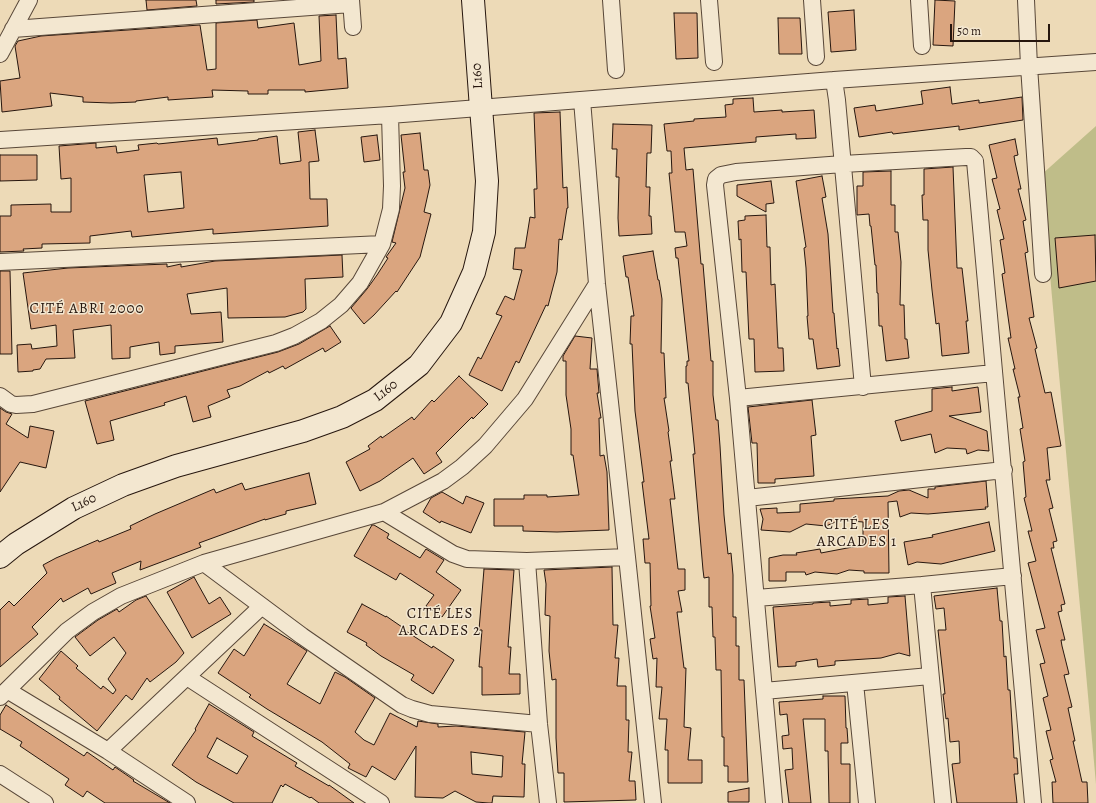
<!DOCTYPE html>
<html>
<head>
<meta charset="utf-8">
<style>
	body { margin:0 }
	#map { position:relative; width:1096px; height:803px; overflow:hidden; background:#eddab7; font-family:Alegreya,serif }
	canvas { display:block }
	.scale { position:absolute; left:950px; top:24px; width:100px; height:18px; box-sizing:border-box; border:2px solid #26160e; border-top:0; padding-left:5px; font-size:12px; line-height:14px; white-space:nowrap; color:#26160e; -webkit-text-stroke:3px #f3e7d0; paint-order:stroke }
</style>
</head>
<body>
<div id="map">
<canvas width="1096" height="803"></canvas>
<div class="scale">50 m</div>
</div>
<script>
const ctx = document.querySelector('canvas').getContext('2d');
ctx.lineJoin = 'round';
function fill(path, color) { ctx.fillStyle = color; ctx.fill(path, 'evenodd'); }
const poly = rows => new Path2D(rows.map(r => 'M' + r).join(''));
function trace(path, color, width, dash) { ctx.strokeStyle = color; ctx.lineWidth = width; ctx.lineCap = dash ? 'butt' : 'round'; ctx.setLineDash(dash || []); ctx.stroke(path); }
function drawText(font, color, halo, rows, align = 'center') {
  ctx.font = font + ' Alegreya,serif'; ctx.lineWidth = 3; ctx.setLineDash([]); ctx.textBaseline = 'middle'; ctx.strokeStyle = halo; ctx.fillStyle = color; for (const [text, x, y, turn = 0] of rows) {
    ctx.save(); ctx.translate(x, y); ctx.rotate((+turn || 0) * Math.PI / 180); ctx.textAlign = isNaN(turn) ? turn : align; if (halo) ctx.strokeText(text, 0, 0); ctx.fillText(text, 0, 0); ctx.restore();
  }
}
fill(poly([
	[1096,126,1096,784,1041,175]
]), '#bfbd89');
const building = poly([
	[146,0,196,0,197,6,147,10,146,0],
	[216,0,254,0,254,2,216,4,216,0],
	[935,0,955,1,953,46,933,45,935,0],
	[854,10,856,50,831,52,828,12,854,10],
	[674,13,697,13,698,58,676,59,674,13],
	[336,15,338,59,346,58,348,88,305,92,305,90,268,90,268,94,248,94,248,91,212,90,213,97,168,100,168,97,136,101,136,102,111,103,83,102,83,97,50,93,52,106,2,112,0,81,20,78,15,46,18,41,41,36,200,25,207,70,216,69,216,23,257,20,258,28,294,23,299,65,321,61,319,16,336,15],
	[778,18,800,18,802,54,779,54,778,18],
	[950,87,952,104,979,100,979,103,1022,97,1023,120,959,130,959,126,893,134,892,132,859,137,854,108,875,105,876,111,923,104,921,91,950,87],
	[753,98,754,112,782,110,782,112,814,110,816,138,796,139,796,134,756,137,756,142,684,148,686,170,693,169,701,264,703,264,711,361,713,361,713,395,716,420,718,420,720,446,724,515,728,554,731,553,733,575,733,617,736,617,736,646,739,646,739,680,744,680,748,782,728,782,728,766,724,766,724,737,722,737,721,670,716,670,715,637,713,637,712,607,709,607,709,577,704,578,703,570,693,454,695,454,688,383,686,383,686,366,687,366,687,361,689,361,678,258,676,258,675,248,687,246,685,232,675,232,669,173,672,173,671,151,667,151,664,124,694,121,694,119,726,117,725,105,733,104,733,99,753,98],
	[560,112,563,188,567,187,568,208,567,208,562,240,559,239,557,272,548,306,546,305,519,363,516,361,502,391,469,375,478,357,481,359,502,316,496,314,505,296,514,300,522,270,513,269,515,248,525,248,530,217,535,218,534,189,537,189,534,113,560,112],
	[613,124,652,125,651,153,647,153,646,187,650,187,649,216,651,216,652,234,619,236,618,218,619,177,616,177,617,149,612,149,613,124],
	[315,130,319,161,309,162,310,199,327,199,328,226,213,234,213,229,132,237,131,231,90,236,90,243,42,244,42,248,23,249,24,251,0,252,0,216,11,216,11,205,51,204,51,212,71,212,71,178,61,179,59,146,96,143,96,148,116,146,117,153,139,150,138,145,157,143,158,144,217,138,218,145,258,140,258,139,277,136,280,164,301,161,298,132,315,130],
	[181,172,184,208,148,212,144,175,181,172],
	[420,133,424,170,428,170,430,185,424,212,431,214,420,257,397,292,396,291,374,315,364,324,351,308,367,289,377,275,388,258,386,257,396,243,392,242,405,188,403,172,405,172,401,135,420,133],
	[377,135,380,160,364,162,361,137,377,135],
	[1015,139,1018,155,1014,156,1015,162,1021,189,1018,189,1026,220,1023,221,1028,252,1025,253,1034,317,1029,318,1037,348,1035,349,1045,393,1051,392,1061,446,1047,448,1050,480,1046,480,1053,508,1049,509,1057,541,1053,542,1054,548,1051,548,1065,604,1061,605,1062,611,1058,612,1065,640,1061,640,1062,646,1069,674,1064,675,1072,707,1068,708,1075,741,1073,741,1082,782,1087,782,1088,803,1053,803,1052,782,1056,782,1050,760,1053,759,1046,731,1051,730,1043,698,1048,696,1040,664,1045,663,1036,630,1045,628,1028,563,1036,561,1028,531,1032,531,1024,498,1026,497,1023,462,1025,461,1020,429,1023,428,1018,397,1020,397,1013,369,1015,369,1008,338,1011,338,1002,274,1005,273,1000,240,1004,239,997,210,1000,209,992,179,997,178,989,145,1015,139],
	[0,155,37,155,37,180,0,181,0,155],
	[953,167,957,268,962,268,968,321,966,321,969,353,942,356,939,323,936,324,932,290,928,250,928,220,923,220,922,195,924,195,924,169,953,167],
	[891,171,891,205,895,205,895,232,898,232,901,262,900,305,904,305,905,339,907,339,909,358,886,361,882,326,879,326,878,293,877,293,876,265,875,265,871,226,870,226,869,214,857,215,857,186,863,186,863,172,891,171],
	[822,176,826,197,822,198,828,234,833,313,834,313,837,349,838,348,840,366,817,369,813,339,809,339,807,316,808,316,806,268,804,248,806,247,796,181,822,176],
	[771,181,774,203,766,204,766,212,737,196,737,185,771,181],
	[766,215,767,247,770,247,771,285,775,284,778,348,783,348,784,371,755,372,754,339,749,339,746,272,742,272,741,239,739,240,738,221,745,220,745,216,766,215],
	[1095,235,1096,281,1059,288,1055,238,1095,235],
	[653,251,658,280,659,280,662,299,661,353,664,353,666,398,664,398,669,431,668,432,672,461,670,461,675,499,670,499,678,569,685,569,685,590,678,591,682,612,677,612,684,668,686,668,684,727,691,728,688,760,702,760,702,783,668,783,668,750,665,750,667,719,659,719,662,687,656,687,657,658,653,659,650,639,655,638,650,606,651,606,650,563,645,563,643,539,649,539,642,482,644,482,635,411,632,344,630,344,631,316,634,316,628,277,626,277,623,256,653,251],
	[342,255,343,277,305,279,306,309,303,312,285,317,228,318,227,288,187,294,191,314,221,312,223,342,175,346,175,353,160,355,159,342,130,347,130,358,112,359,111,325,73,330,75,358,46,359,40,369,33,370,33,371,18,372,17,345,31,344,32,349,57,346,56,325,31,329,23,273,68,268,167,264,167,267,181,264,181,267,215,261,342,255],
	[0,271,10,271,12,354,0,354,0,271],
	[330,326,341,342,325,352,323,348,285,369,283,366,269,373,268,371,240,386,227,390,230,397,208,406,211,417,193,422,186,396,164,403,165,405,110,421,114,440,97,444,85,401,278,352,299,344,330,326],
	[575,336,592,338,590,369,597,369,599,393,597,393,601,418,599,418,600,456,604,455,607,472,609,530,557,532,523,531,523,526,494,526,494,499,524,499,524,495,547,495,547,497,579,495,573,455,571,455,571,429,566,395,566,361,563,361,563,356,575,336],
	[459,376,488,404,473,419,472,417,436,453,442,462,424,474,413,458,380,481,360,491,346,462,370,449,368,446,381,436,382,438,412,417,414,420,432,400,434,402,459,376],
	[952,387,952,391,978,387,981,412,949,416,987,431,989,451,978,450,967,454,966,449,947,448,935,453,931,434,901,441,895,421,932,411,932,389,952,387],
	[812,400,816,435,811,436,814,476,775,479,775,483,758,483,757,443,752,443,748,407,812,400],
	[0,408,6,412,12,414,6,424,28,438,30,426,54,431,46,468,20,462,0,492,0,408],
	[309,473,316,504,286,511,286,514,265,520,265,519,199,543,201,547,140,570,141,561,112,573,116,583,91,594,88,588,63,602,61,598,32,627,38,634,0,667,0,610,9,601,14,606,47,573,43,565,56,558,98,540,99,542,131,529,130,526,155,514,214,489,216,493,242,483,245,490,309,473],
	[986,481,988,507,985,507,986,509,928,514,911,513,900,517,897,501,888,502,889,573,864,573,864,571,849,570,837,574,815,572,806,575,805,572,786,572,786,581,769,581,769,558,783,555,797,555,796,553,820,549,821,553,863,545,863,522,840,520,826,526,806,524,790,532,761,530,763,519,760,509,777,508,777,513,800,512,800,504,834,501,834,499,888,496,899,491,909,490,928,498,928,489,935,489,935,487,986,481],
	[442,492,463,504,466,496,484,503,471,533,441,521,440,523,423,512,431,498,442,492],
	[989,522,995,551,941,564,917,562,908,565,904,542,933,537,932,535,989,522],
	[372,525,374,525,389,534,387,538,420,558,426,549,444,560,436,572,461,590,442,617,426,606,434,595,400,573,396,580,354,556,372,525],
	[612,567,613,625,618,625,615,658,619,658,617,686,626,686,626,720,629,720,628,752,632,752,629,781,635,781,636,800,564,802,564,773,558,773,556,738,556,679,552,680,549,651,550,616,545,615,546,584,544,570,612,567],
	[484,569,514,570,508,647,511,647,509,674,520,674,520,694,482,695,482,667,479,667,482,630,479,630,484,569],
	[194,577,209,604,220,597,231,614,192,638,167,592,194,577],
	[997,588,1000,621,1002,621,1004,657,1006,656,1008,690,1010,690,1014,758,1017,758,1018,774,1014,774,1017,803,957,803,952,764,960,763,959,741,950,742,948,718,946,719,943,694,945,694,938,630,946,630,944,608,936,609,934,596,997,588],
	[146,596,184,653,176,662,150,682,147,678,132,700,126,695,97,731,59,699,60,697,39,679,61,651,78,666,76,668,101,689,103,686,113,694,116,690,108,679,126,653,114,637,90,656,75,637,98,620,117,609,119,612,136,600,146,596],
	[905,596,910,656,899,653,881,658,835,661,835,665,818,667,817,659,796,662,796,666,778,667,773,607,813,604,813,603,830,602,830,606,851,604,851,600,868,599,868,605,888,603,888,597,905,596],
	[362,604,386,617,386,616,402,627,401,628,432,648,433,646,454,660,433,694,411,680,414,675,381,656,366,645,367,643,347,632,362,604],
	[264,624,292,641,307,651,287,684,320,704,335,672,345,677,375,698,355,732,364,740,374,745,390,713,417,727,418,721,438,724,438,727,456,726,525,732,522,764,525,764,524,797,493,796,492,803,489,803,476,802,455,791,443,798,415,797,416,746,395,780,372,766,366,777,348,768,350,764,322,742,267,709,249,697,251,695,218,673,234,649,244,656,264,624],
	[471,752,503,756,502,777,472,774,471,752],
	[823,696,845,696,846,728,847,728,848,743,841,743,841,764,850,764,850,803,829,803,828,751,825,751,825,719,803,719,811,803,789,803,785,770,793,769,792,748,783,749,782,736,789,735,787,714,780,715,779,702,823,699,823,696],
	[209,704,254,732,252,736,297,763,295,766,329,786,329,785,354,803,319,803,311,797,310,798,285,784,283,787,281,785,272,803,234,803,196,782,172,765,196,730,195,729,209,704],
	[217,738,248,756,237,774,207,757,217,738],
	[6,705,84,756,87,752,113,770,115,767,134,780,133,781,170,803,105,803,87,791,83,797,65,785,69,779,20,746,22,742,0,729,0,715,6,705],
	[749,788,749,802,728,802,728,792,749,788]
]);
fill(building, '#daa57f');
trace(building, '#26160e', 1);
const street = poly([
	[351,0,353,27],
	[611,0,616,70],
	[709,0,714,62],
	[812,0,816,57],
	[919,0,922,46],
	[1026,0,1029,66,1043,274],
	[13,29,351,4],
	[0,54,29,0],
	[834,80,837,100,863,387],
	[582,100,597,284,627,557,653,803],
	[0,140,390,115,834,80,1096,62],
	[0,262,382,244],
	[0,396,11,404,16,405,33,404,276,343,294,336,321,321,341,305,360,283,382,244,391,209,392,186,390,115],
	[738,398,994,373],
	[747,498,1004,470],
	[384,512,453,554,467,559,527,561,627,557],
	[527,561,539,724,548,803],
	[204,563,302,636,402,705,412,709,430,714,539,724],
	[922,585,943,803],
	[756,598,922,585,1013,576],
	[187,677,381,803],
	[855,683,867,803],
	[7,690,108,751,187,803],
	[764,691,930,676],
	[0,697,67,631,93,612,121,596,204,563,384,512,443,481,462,467,485,446,525,399,597,284],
	[108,751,262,606],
	[0,774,45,803],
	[774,803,738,398,715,185,716,179,721,175,736,172,843,164,966,157,971,157,975,161,1033,803]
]);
const secondary = poly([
	[0,557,16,544,74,508,123,485,176,466,303,431,342,417,375,400,419,365,451,323,474,272,484,232,487,181,481,108,473,0]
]);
trace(street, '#584738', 18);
trace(secondary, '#26160e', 24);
trace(street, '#f3e7d0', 16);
trace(secondary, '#f3e7d0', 22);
drawText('14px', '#26160e', '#f3e7d0', [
	["L160",478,76,-94],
	["L160",386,391,-38],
	["L160",84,503,-26]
]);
ctx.letterSpacing = '1px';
drawText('15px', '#26160e', '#f3e7d0', [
	["CITÉ ABRI 2000",87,309],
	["CITÉ LES",857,525],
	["ARCADES 1",857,542],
	["CITÉ LES",440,614],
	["ARCADES 2",440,631]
]);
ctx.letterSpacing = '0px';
</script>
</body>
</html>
